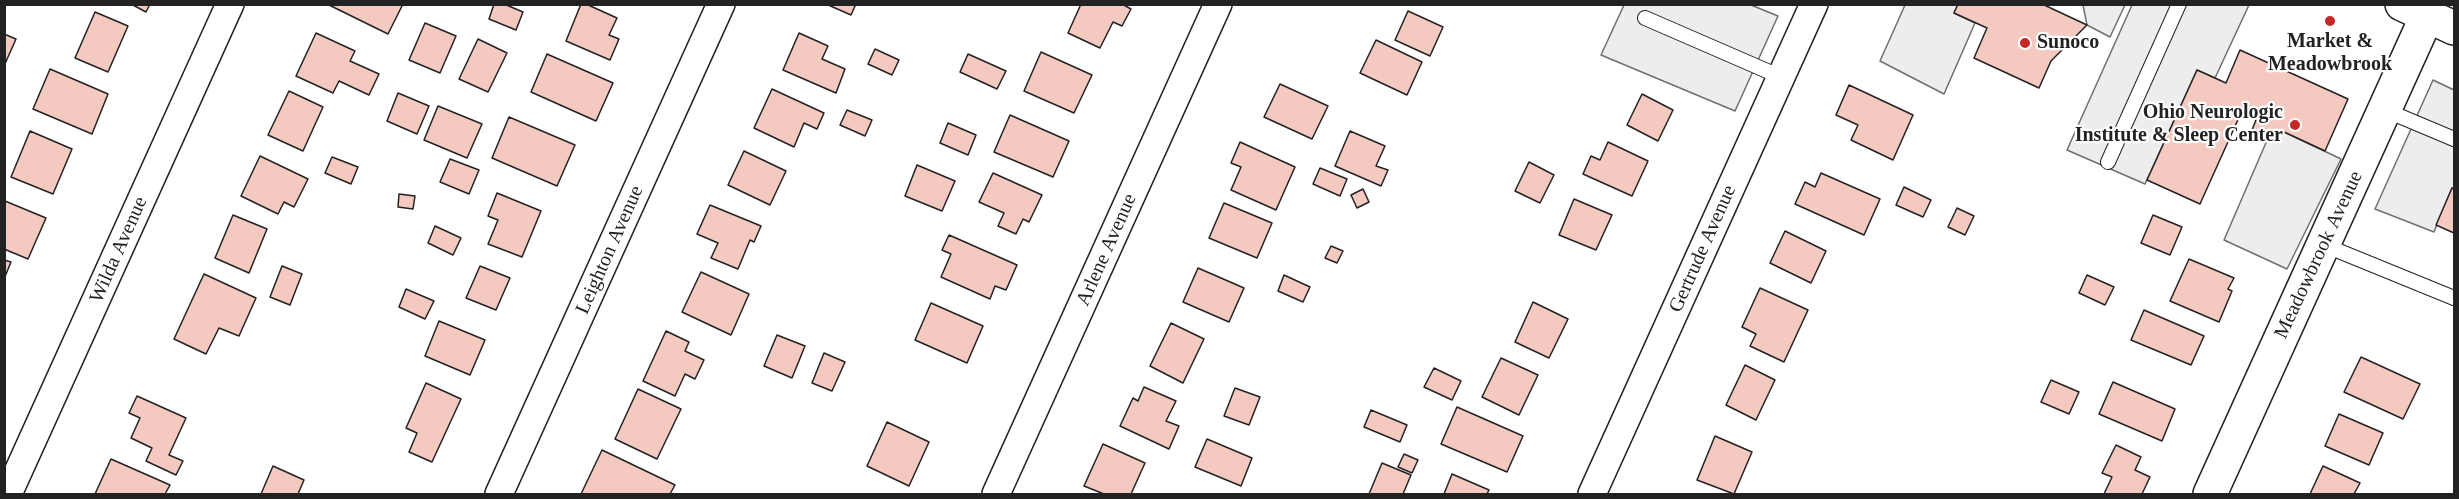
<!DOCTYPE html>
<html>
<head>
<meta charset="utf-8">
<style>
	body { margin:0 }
	#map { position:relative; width:2459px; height:499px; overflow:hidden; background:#fff; font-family:"Times New Roman",serif }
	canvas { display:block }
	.frame { position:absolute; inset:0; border:6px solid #222; pointer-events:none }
</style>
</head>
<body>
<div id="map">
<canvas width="2459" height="499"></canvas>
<div class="frame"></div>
</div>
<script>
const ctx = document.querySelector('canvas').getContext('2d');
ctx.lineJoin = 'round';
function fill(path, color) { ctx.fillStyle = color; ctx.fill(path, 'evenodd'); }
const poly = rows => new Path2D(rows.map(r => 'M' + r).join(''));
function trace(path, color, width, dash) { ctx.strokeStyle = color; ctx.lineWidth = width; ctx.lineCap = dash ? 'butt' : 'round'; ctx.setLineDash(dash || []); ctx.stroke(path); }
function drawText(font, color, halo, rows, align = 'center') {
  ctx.font = font + ' "Times New Roman",serif'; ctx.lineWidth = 4.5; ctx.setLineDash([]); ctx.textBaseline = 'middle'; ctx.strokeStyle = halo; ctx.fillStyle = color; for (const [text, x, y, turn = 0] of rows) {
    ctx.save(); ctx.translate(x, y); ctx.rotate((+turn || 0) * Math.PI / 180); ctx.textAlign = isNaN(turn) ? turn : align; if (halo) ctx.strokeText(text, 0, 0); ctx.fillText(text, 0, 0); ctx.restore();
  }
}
const parking = poly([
	[1624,5,1751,5,1778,16,1735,111,1601,55,1624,5],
	[1905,5,1958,5,1954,13,1975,23,1944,94,1880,61,1905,5],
	[2083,5,2125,5,2110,37,2087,25,2083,5],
	[2132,5,2249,5,2215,78,2197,70,2145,184,2067,150,2132,5],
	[2433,80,2454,90,2454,189,2452,188,2434,232,2375,209,2433,80],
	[2282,131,2341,159,2287,269,2224,240,2268,138,2277,142,2282,131]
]);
fill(parking, '#ededed');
trace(parking, '#6f6f6f', 1.5);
const building = poly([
	[131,4,150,4,146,12,131,4],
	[327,4,403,4,388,34,327,4],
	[494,4,504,4,523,12,516,30,489,19,494,4],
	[581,4,586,4,617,18,609,35,619,39,610,60,566,41,581,4],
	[826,4,856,4,851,15,826,4],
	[1081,4,1122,4,1131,9,1122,26,1113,22,1100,48,1068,33,1081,4],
	[1958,4,2042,4,2087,25,2051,61,2039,88,1974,58,1987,28,1954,13,1958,4],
	[1408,11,1443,27,1430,56,1395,40,1408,11],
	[95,12,128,26,108,72,75,58,95,12],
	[425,23,456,36,440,73,409,60,425,23],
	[316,33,355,51,350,61,379,74,369,95,339,81,333,93,296,76,316,33],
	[799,33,828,46,822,59,845,69,836,93,783,70,799,33],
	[4,34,16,39,4,66,4,34],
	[478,39,507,53,488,92,459,79,478,39],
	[1376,40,1422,62,1407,95,1360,73,1376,40],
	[875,49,899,60,892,75,868,64,875,49],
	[2240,50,2348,99,2325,151,2282,131,2277,142,2268,138,2252,130,2256,120,2241,113,2200,204,2147,180,2197,70,2226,83,2240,50],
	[1041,52,1092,75,1074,113,1024,91,1041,52],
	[547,54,613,83,596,121,531,92,547,54],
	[968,54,1006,71,997,89,960,72,968,54],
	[50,69,108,94,92,134,33,109,50,69],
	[1280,84,1328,106,1312,139,1264,117,1280,84],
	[1849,85,1913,115,1893,160,1851,140,1858,125,1836,115,1849,85],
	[772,89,824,113,817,129,804,123,794,147,754,128,772,89],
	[289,91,323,107,303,151,268,135,289,91],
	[398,93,429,106,417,134,387,121,398,93],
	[1642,94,1673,110,1658,141,1627,125,1642,94],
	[438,106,482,124,467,158,424,140,438,106],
	[847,110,872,120,865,136,840,125,847,110],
	[1010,115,1069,141,1053,177,994,152,1010,115],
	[509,117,575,145,557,186,492,158,509,117],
	[948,123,976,135,968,155,940,143,948,123],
	[30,131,72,149,53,194,11,177,30,131],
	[1350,131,1385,146,1376,166,1388,170,1381,186,1335,166,1350,131],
	[1240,142,1295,167,1276,210,1231,190,1241,167,1231,163,1240,142],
	[1608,142,1648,161,1632,196,1583,174,1591,156,1600,160,1608,142],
	[744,151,786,171,770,205,728,185,744,151],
	[260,156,308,179,294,207,284,202,278,214,241,196,260,156],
	[332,157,358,167,351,184,325,173,332,157],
	[450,159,479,170,469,194,440,182,450,159],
	[1529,162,1554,175,1540,203,1515,191,1529,162],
	[917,165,955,181,942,211,905,196,917,165],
	[1320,168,1347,179,1340,196,1313,184,1320,168],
	[993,173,1042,195,1029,222,1023,219,1016,234,998,226,1004,213,979,202,993,173],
	[1821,173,1880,199,1864,235,1795,204,1805,182,1815,187,1821,173],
	[1904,187,1931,200,1923,217,1896,205,1904,187],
	[2452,188,2454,189,2454,233,2436,225,2452,188],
	[1363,189,1369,202,1357,208,1351,195,1363,189],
	[497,193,541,211,522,257,488,244,498,220,488,216,497,193],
	[399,194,415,196,413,209,398,207,399,194],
	[1574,199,1612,215,1596,250,1559,235,1574,199],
	[5,201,46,218,28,259,4,249,5,201],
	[1224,203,1272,223,1257,258,1209,238,1224,203],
	[710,205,761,226,754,242,750,240,738,269,711,258,718,243,697,234,710,205],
	[1957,208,1974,216,1965,235,1948,227,1957,208],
	[233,215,267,229,249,273,215,258,233,215],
	[2153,215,2182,227,2170,255,2141,243,2153,215],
	[435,226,461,238,453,255,428,243,435,226],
	[1785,231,1826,251,1811,283,1770,263,1785,231],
	[949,235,1017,265,1006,290,995,286,990,299,941,277,951,254,942,250,949,235],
	[1331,246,1343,251,1337,263,1325,258,1331,246],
	[2189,259,2234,278,2228,289,2232,291,2219,322,2170,301,2189,259],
	[4,260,11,262,4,279,4,260],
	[282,266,302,274,290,305,270,297,282,266],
	[480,266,510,278,496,310,466,298,480,266],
	[1198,268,1244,288,1229,322,1183,302,1198,268],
	[701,272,749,294,731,335,682,312,701,272],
	[204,274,256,298,239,336,219,328,206,354,174,339,204,274],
	[1284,275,1310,287,1303,302,1278,291,1284,275],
	[2087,275,2114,287,2105,305,2079,293,2087,275],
	[1760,288,1808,310,1784,362,1750,346,1756,334,1742,327,1760,288],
	[406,289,434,301,425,319,399,307,406,289],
	[1533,302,1568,319,1549,358,1515,342,1533,302],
	[931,303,983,326,967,363,915,340,931,303],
	[2144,310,2204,336,2191,365,2131,340,2144,310],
	[439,321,485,340,470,375,425,356,439,321],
	[1171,323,1204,339,1183,383,1150,366,1171,323],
	[666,331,689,342,685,351,704,360,695,379,685,374,675,396,643,381,666,331],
	[777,335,805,346,792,378,764,366,777,335],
	[824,353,845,362,832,391,812,383,824,353],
	[2361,357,2420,384,2403,419,2344,392,2361,357],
	[1501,358,1538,375,1519,415,1482,397,1501,358],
	[1745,365,1775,380,1756,420,1726,405,1745,365],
	[1434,368,1461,381,1452,400,1424,387,1434,368],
	[2051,380,2079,392,2069,414,2041,402,2051,380],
	[2113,382,2175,409,2162,441,2099,414,2113,382],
	[426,383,461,399,432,462,409,452,417,433,406,428,426,383],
	[1144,387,1176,401,1166,421,1179,426,1169,449,1120,426,1133,398,1138,401,1144,387],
	[1235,388,1260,397,1249,425,1224,416,1235,388],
	[638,389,681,409,657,459,615,439,638,389],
	[137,396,186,418,169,455,183,461,176,475,146,461,152,448,131,438,140,418,129,413,137,396],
	[1457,407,1523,436,1507,472,1441,444,1457,407],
	[1371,410,1407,425,1400,442,1364,427,1371,410],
	[2339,414,2383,433,2369,465,2325,446,2339,414],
	[887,422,929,442,909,486,867,466,887,422],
	[1715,436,1752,452,1734,494,1697,480,1715,436],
	[1207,439,1252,458,1241,486,1195,467,1207,439],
	[1103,444,1145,463,1131,494,1104,494,1084,486,1103,444],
	[2116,445,2141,457,2135,470,2150,477,2142,494,2104,494,2112,477,2102,473,2116,445],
	[602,450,675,485,670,494,581,494,602,450],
	[1404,454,1418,460,1412,473,1398,467,1404,454],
	[111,459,170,485,165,494,95,494,111,459],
	[1382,463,1411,475,1403,494,1369,494,1382,463],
	[273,466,304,480,298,494,261,494,273,466],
	[2323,466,2360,483,2354,494,2310,494,2323,466],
	[1452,474,1489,490,1487,494,1444,494,1452,474]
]);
fill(building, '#f3c9c0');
trace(building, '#222', 1.5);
const lane = poly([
	[1645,18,1781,77],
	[2385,110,2454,139],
	[2108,162,2179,4],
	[2324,245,2454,298]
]);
const street = poly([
	[8,494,230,4],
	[499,494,721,4],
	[996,494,1218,4],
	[1592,494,1814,4]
]);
const secondary = poly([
	[2210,494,2427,16]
]);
const primary = poly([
	[2402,4,2454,28]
]);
trace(lane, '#222', 16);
trace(street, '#222', 30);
trace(secondary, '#222', 36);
trace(primary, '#222', 36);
trace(lane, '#fff', 14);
trace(street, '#fff', 27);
trace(secondary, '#fff', 33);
trace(primary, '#fff', 33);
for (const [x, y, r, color] of [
	[2330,21,6,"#c62828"],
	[2025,43,6,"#c62828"],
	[2295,125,6,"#c62828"]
]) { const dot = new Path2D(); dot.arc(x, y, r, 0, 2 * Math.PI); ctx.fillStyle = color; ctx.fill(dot); trace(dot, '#fff', 2); }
drawText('bold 20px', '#222', '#fff', [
	["Market &",2330,42],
	["Meadowbrook",2330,65],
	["Sunoco",2037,43,"left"],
	["Ohio Neurologic",2283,113,"right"],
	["Institute & Sleep Center",2283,136,"right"]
]);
drawText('20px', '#222', '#fff', [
	["Gertrude Avenue",1703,249,-66],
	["Wilda Avenue",119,250,-66],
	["Leighton Avenue",610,250,-66],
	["Arlene Avenue",1107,250,-66],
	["Meadowbrook Avenue",2319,255,-65]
]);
</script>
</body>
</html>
